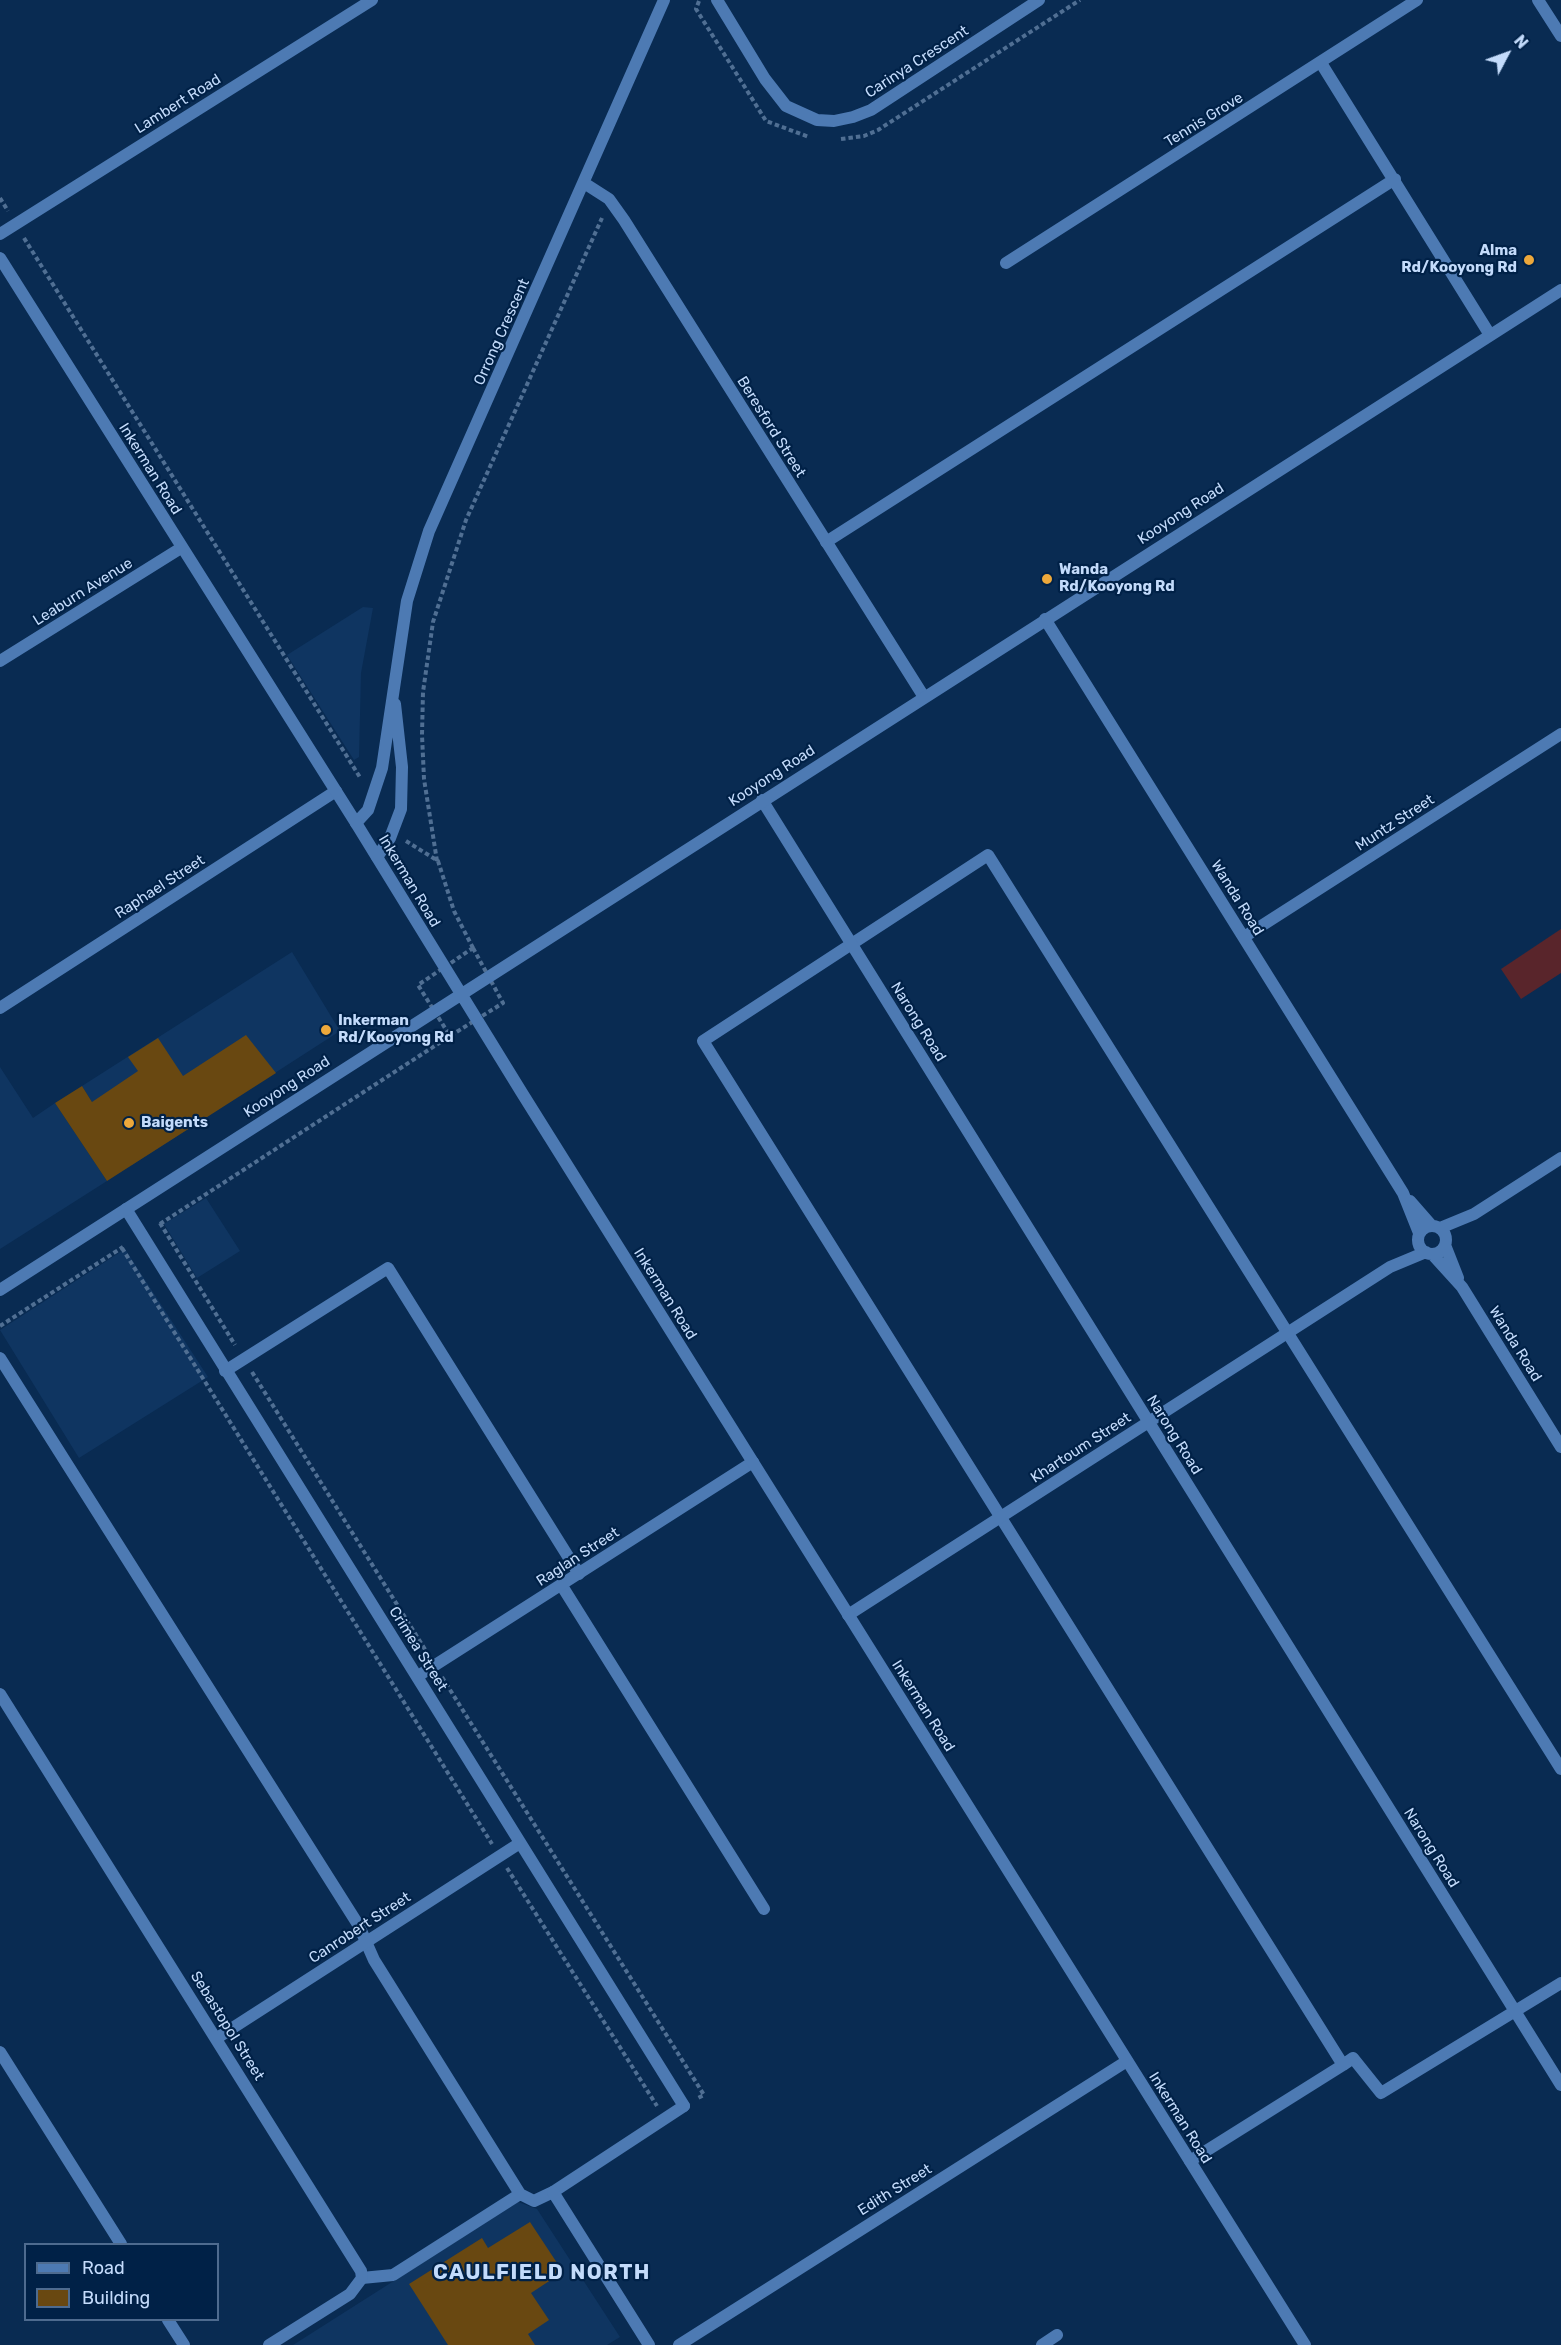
<!DOCTYPE html>
<html>
<head>
<meta charset="utf-8">
<style>
	body { margin:0 }
	#map { position:relative; width:1561px; height:2345px; overflow:hidden; background:#092b52; font-family:Rubik,sans-serif }
	canvas { display:block }
	.legend { position:absolute; left:24px; top:2243px; width:195px; height:78px; box-sizing:border-box; background:#002147; border:2px solid #4e6b8f; margin:0; padding:8px 10px; list-style:none; font-size:18px; color:#c3dbfb }
	.legend li { display:flex; align-items:center; gap:12px; height:30px }
	.legend b { width:30px; border:2px solid #4e6b8f }
	.north { position:absolute; left:1477px; top:24px; width:60px; height:60px; -webkit-text-stroke:4px #002147; paint-order:stroke; rotate:49deg; font-size:16px; font-weight:700; line-height:24px; text-align:center; color:#c3dbfb }
	.north::after { content:''; display:block; margin:auto; width:21px; height:27px; background:#c3dbfb; clip-path:polygon(50% 0,100% 100%,50% 72%,0 100%) }
</style>
</head>
<body>
<div id="map">
<canvas width="1561" height="2345"></canvas>
<ul class="legend">
<li><b style="height:8px;background:#4d7ab3"></b>Road</li>
<li><b style="height:16px;background:#694811"></b>Building</li>
</ul>
<div class="north">N</div>
</div>
<script>
const ctx = document.querySelector('canvas').getContext('2d');
ctx.lineJoin = 'round';
function fill(path, color) { ctx.fillStyle = color; ctx.fill(path, 'evenodd'); }
const poly = rows => new Path2D(rows.map(r => 'M' + r).join(''));
function trace(path, color, width, dash) { ctx.strokeStyle = color; ctx.lineWidth = width; ctx.lineCap = dash ? 'butt' : 'round'; ctx.setLineDash(dash || []); ctx.stroke(path); }
function drawText(font, color, halo, rows, align = 'center') {
  ctx.font = font + ' Rubik,sans-serif'; ctx.lineWidth = 4.5; ctx.setLineDash([]); ctx.textBaseline = 'middle'; ctx.strokeStyle = halo; ctx.fillStyle = color; for (const [text, x, y, turn = 0] of rows) {
    ctx.save(); ctx.translate(x, y); ctx.rotate((+turn || 0) * Math.PI / 180); ctx.textAlign = isNaN(turn) ? turn : align; if (halo) ctx.strokeText(text, 0, 0); ctx.fillText(text, 0, 0); ctx.restore();
  }
}
fill(poly([
	[363,607,373,608,361,673,359,757,354,760,287,655],
	[292,952,340,1031,132,1165,82,1086],
	[0,1067,33,1118,55,1103,107,1181,0,1249],
	[206,1198,240,1251,197,1278,164,1224],
	[125,1249,208,1377,79,1458,0,1330],
	[518,2202,537,2209,620,2337,607,2345,293,2345]
]), '#0f3561');
fill(poly([
	[1561,929,1561,973,1521,999,1501,969]
]), '#59252b');
fill(poly([
	[246,1035,276,1073,107,1181,55,1103,82,1086,92,1102,138,1071,128,1057,158,1038,183,1076],
	[530,2222,563,2272,531,2293,549,2320,528,2334,535,2345,448,2345,409,2284,482,2238,488,2248]
]), '#694811');
trace(poly([
	[699,1,696,9,766,121,809,137],
	[841,139,864,136,878,130,1080,0],
	[0,198,8,211],
	[24,238,361,779],
	[406,841,438,861,454,911,473,948],
	[437,861,424,779,422,735,423,692,433,622,466,520,602,218],
	[473,948,503,1003,450,1036,418,985,473,948],
	[160,1223,235,1345],
	[160,1224,450,1036],
	[122,1248,492,1844],
	[0,1326,123,1247],
	[252,1372,426,1651],
	[442,1677,704,2095,698,2098],
	[507,1868,657,2106]
]), '#506f93', 4, [4.5, 3]);
trace(poly([
	[1321,63,1490,335],
	[826,542,1395,179],
	[0,1358,359,1926,374,1960,520,2194,534,2201,553,2192,684,2106],
	[225,1371,388,1268,579,1574],
	[562,1586,764,1909],
	[0,2052,121,2244],
	[1343,2065,1353,2058,1381,2093,1561,1983],
	[1190,2161,1343,2065,703,1041,988,855,1561,1769],
	[362,2278,393,2275,520,2194],
	[168,2320,184,2345],
	[1042,2345,1057,2335]
]), '#4d7ab3', 12);
trace(poly([
	[717,0,765,79,786,106,817,120,834,121,853,117,871,110,1039,0],
	[584,183,609,199,624,220,924,697],
	[0,234,372,0],
	[1006,263,1417,0],
	[1045,619,1403,1193,1419,1233],
	[0,661,181,548],
	[762,800,1561,2085],
	[356,823,368,810,382,768,407,601,429,531,664,0],
	[377,857,390,838,401,809,402,767,395,704],
	[1244,937,1561,734],
	[0,1008,336,791],
	[1410,1201,1431,1225],
	[126,1209,684,2106],
	'1418 1240a14 14 0 1 1 28 0a14 14 0 1 1-28 0Z',
	[1440,1228,1474,1214,1561,1158],
	[1445,1245,1458,1278],
	[1432,1254,1462,1287,1561,1447],
	[848,1615,1390,1267,1426,1252],
	[418,1676,753,1462],
	[0,1694,361,2271,362,2278,350,2294,269,2345],
	[217,2038,520,1843],
	[553,2192,649,2345],
	[679,2345,1127,2061]
]), '#4d7ab3', 12);
trace(poly([
	[1538,0,1561,36],
	[0,258,356,823,522,1093,1305,2345],
	[0,1290,1561,290]
]), '#4d7ab3', 12);
for (const [x, y, r, color] of [
	[1529,260,6,"#eda83b"],
	[1047,579,6,"#eda83b"],
	[326,1030,6,"#eda83b"],
	[129,1123,6,"#eda83b"]
]) { const dot = new Path2D(); dot.arc(x, y, r, 0, 2 * Math.PI); ctx.fillStyle = color; ctx.fill(dot); trace(dot, '#002147', 2); }
drawText('15px', '#c3dbfb', '#002147', [
	["Carinya Crescent",917,62,-33],
	["Lambert Road",178,104,-32],
	["Tennis Grove",1204,120,-32],
	["Orrong Crescent",502,332,-66],
	["Beresford Street",771,427,58],
	["Inkerman Road",150,469,58],
	["Kooyong Road",1181,514,-33],
	["Leaburn Avenue",83,592,-32],
	["Kooyong Road",772,776,-33],
	["Muntz Street",1395,823,-33],
	["Inkerman Road",409,881,59],
	["Raphael Street",160,887,-33],
	["Wanda Road",1237,898,58],
	["Narong Road",918,1022,58],
	["Kooyong Road",287,1087,-33],
	["Inkerman Road",665,1294,58],
	["Wanda Road",1515,1344,58],
	["Narong Road",1174,1435,58],
	["Khartoum Street",1081,1448,-33],
	["Raglan Street",578,1557,-33],
	["Crimea Street",418,1649,58],
	["Inkerman Road",923,1706,58],
	["Narong Road",1431,1848,58],
	["Canrobert Street",360,1928,-33],
	["Sebastopol Street",227,2026,58],
	["Inkerman Road",1180,2118,58],
	["Edith Street",895,2190,-32]
]);
drawText('bold 15px', '#c3dbfb', '#002147', [
	["Alma",1517,251,"right"],
	["Rd/Kooyong Rd",1517,268,"right"],
	["Wanda",1059,570],
	["Rd/Kooyong Rd",1059,587],
	["Inkerman",338,1021],
	["Rd/Kooyong Rd",338,1038],
	["Baigents",141,1123]
], 'left');
ctx.letterSpacing = '1.5px';
drawText('bold 21px', '#c3dbfb', '#002147', [
	["CAULFIELD NORTH",542,2273]
]);
ctx.letterSpacing = '0px';
</script>
</body>
</html>
